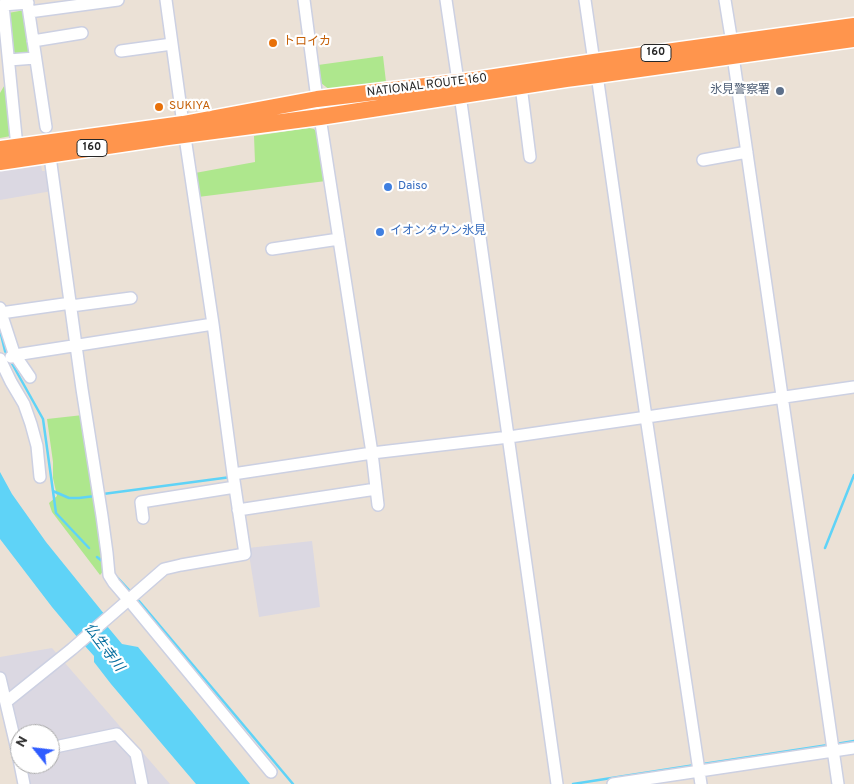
<!DOCTYPE html>
<html>
<head>
<meta charset="utf-8">
<style>
	body { margin:0 }
	#map { position:relative; width:854px; height:784px; overflow:hidden; background:#ebe1d6; font-family:Overpass,sans-serif }
	canvas { display:block }
	.north { position:absolute; left:10px; top:724px; width:50px; height:50px; box-sizing:border-box; background:#fff; border:1px solid #a9a9a9; border-radius:50%; rotate:299deg; font-size:14px; font-weight:700; line-height:20px; text-align:center; color:#272727 }
	.north::after { content:''; display:block; margin:auto; width:18px; height:22px; background:#2f5cff; clip-path:polygon(50% 0,100% 100%,50% 72%,0 100%) }
</style>
</head>
<body>
<div id="map">
<canvas width="854" height="784"></canvas>
<div class="north">N</div>
</div>
<script>
const ctx = document.querySelector('canvas').getContext('2d');
ctx.lineJoin = 'round';
function fill(path, color) { ctx.fillStyle = color; ctx.fill(path, 'evenodd'); }
const poly = rows => new Path2D(rows.map(r => 'M' + r).join(''));
function trace(path, color, width, dash) { ctx.strokeStyle = color; ctx.lineWidth = width; ctx.lineCap = dash ? 'butt' : 'round'; ctx.setLineDash(dash || []); ctx.stroke(path); }
function drawText(font, color, halo, rows, align = 'center') {
  ctx.font = font + ' Overpass,"Noto Sans JP",sans-serif'; ctx.lineWidth = 4.5; ctx.setLineDash([]); ctx.textBaseline = 'middle'; ctx.strokeStyle = halo; ctx.fillStyle = color; for (const [text, x, y, turn = 0] of rows) {
    ctx.save(); ctx.translate(x, y); ctx.rotate((+turn || 0) * Math.PI / 180); ctx.textAlign = isNaN(turn) ? turn : align; if (halo) ctx.strokeText(text, 0, 0); ctx.fillText(text, 0, 0); ctx.restore();
  }
}
fill(poly([
	[41,164,42,171,49,171,52,191,0,200,0,170],
	[312,541,320,607,259,617,248,548],
	[52,648,65,663,170,784,19,784,0,699,0,657],
	[20,734,50,734,50,764,20,764]
]), '#dbd8e2');
fill(poly([
	[25,10,32,54,13,57,8,13],
	[383,56,386,82,339,90,330,90,321,83,318,65],
	[7,81,11,136,0,138,0,93],
	[309,128,314,129,318,134,326,181,198,197,195,173,255,162,254,136],
	[83,415,106,568,100,575,52,512,49,503,57,496,53,478,53,462,47,419]
]), '#aee78d');
fill(poly([
	[0,472,12,494,46,542,105,615,78,638,52,607,0,539],
	[107,626,122,644,138,647,192,712,250,784,196,784,111,684,94,662,94,656,84,645]
]), '#5fd3f7');
trace(poly([
	[0,330,5,351,7,355],
	[10,360,43,419,56,513,89,548],
	[53,491,69,498,79,498,95,496],
	[103,494,231,477],
	[825,548,854,475],
	[97,557,102,561],
	[115,575,129,590],
	[139,601,293,784],
	[836,744,854,741],
	[703,764,828,745],
	[573,784,695,765]
]), '#5fd3f7', 2.5);
const minor = poly([
	[27,0,46,127],
	[304,0,317,99],
	[446,0,460,95,557,784],
	[585,0,594,62],
	[725,0,732,43],
	[29,12,118,0],
	[33,41,82,33],
	[121,51,172,44],
	[733,56,838,784],
	[9,60,35,58],
	[597,75,646,417,701,784],
	[521,86,530,157],
	[320,117,372,453,378,505],
	[17,147,3,5,28,3],
	[703,160,747,152],
	[51,164,82,389,102,516,107,553,109,575,114,583,126,597],
	[272,249,339,239],
	[71,306,131,298],
	[0,308,1,313,71,303],
	[1,313,13,350,15,355,213,324],
	[11,357,15,355,30,377],
	[0,359,11,382,24,404,31,424,37,446,40,477],
	[233,474,372,453,509,437,854,387],
	[238,510,376,489],
	[143,518,141,502,235,487],
	[133,605,271,772],
	[0,678,18,754,20,754],
	[6,702,72,649,164,569,181,565,245,554,233,474,213,324,183,124,166,0],
	[50,748,117,734,136,754,142,784],
	[18,754,24,784],
	[613,784,854,748]
]);
const highway = poly([
	[0,149,183,124,317,99,475,80,594,62,854,26],
	[0,162,168,137,320,117,566,79,597,75,854,39]
]);
trace(minor, '#ccd0e2', 14);
trace(highway, '#fff', 19);
trace(minor, '#fff', 11);
trace(highway, '#ff954d', 16);
for (const [x, y, r, color] of [
	[273,43,5,"#e8710a"],
	[780,91,5,"#5c6f8a"],
	[159,107,5,"#e8710a"],
	[388,187,5,"#3f7fe0"],
	[380,232,5,"#3f7fe0"]
]) { const dot = new Path2D(); dot.arc(x, y, r, 0, 2 * Math.PI); ctx.fillStyle = color; ctx.fill(dot); trace(dot, '#fff', 2); }
for (const [x, y, w] of [
	[656,53,30],
	[92,148,30]
]) { const box = new Path2D(); box.roundRect(x - w / 2, y - 8.5, w, 17, 4); ctx.fillStyle = '#fff'; ctx.fill(box); trace(box, '#272727', 1); }
drawText('bold 11px', '#272727', null, [
	["160",656,53],
	["160",92,148]
]);
drawText('12px', '#c56008', '#fff', [
	["トロイカ",283,43],
	["SUKIYA",169,107]
], 'left');
drawText('12px', '#272727', '#fff', [
	["NATIONAL ROUTE 160",427,86,-7]
]);
drawText('12px', '#4e5e75', '#fff', [
	["氷見警察署",770,91]
], 'right');
drawText('12px', '#366cbe', '#fff', [
	["Daiso",398,187],
	["イオンタウン氷見",390,232]
], 'left');
drawText('italic 14px', '#046d9e', '#fff', [
	["仏生寺川",103,648,53]
]);
</script>
</body>
</html>
